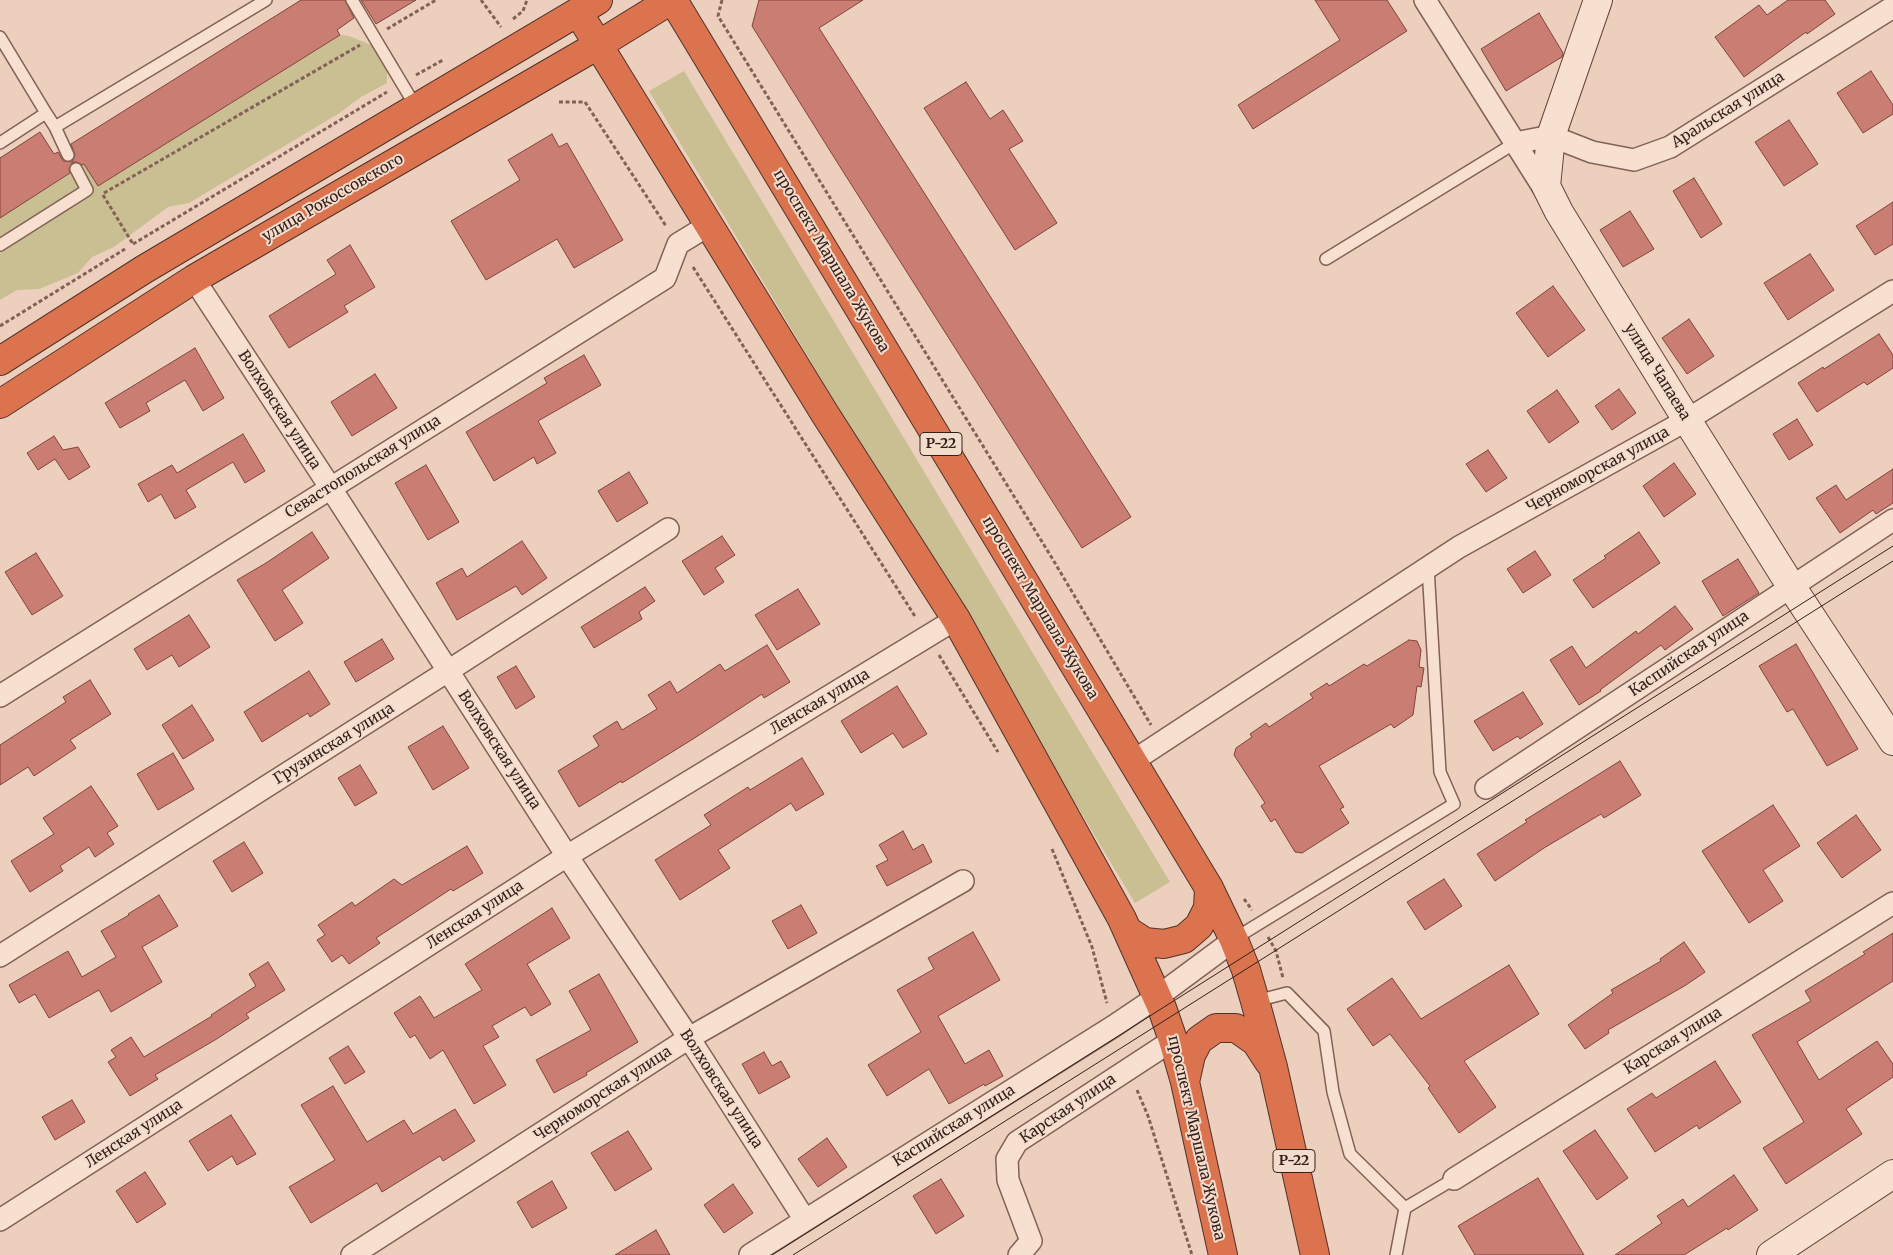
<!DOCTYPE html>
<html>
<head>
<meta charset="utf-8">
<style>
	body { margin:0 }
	canvas { display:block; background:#ecd0bd }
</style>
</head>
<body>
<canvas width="1893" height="1255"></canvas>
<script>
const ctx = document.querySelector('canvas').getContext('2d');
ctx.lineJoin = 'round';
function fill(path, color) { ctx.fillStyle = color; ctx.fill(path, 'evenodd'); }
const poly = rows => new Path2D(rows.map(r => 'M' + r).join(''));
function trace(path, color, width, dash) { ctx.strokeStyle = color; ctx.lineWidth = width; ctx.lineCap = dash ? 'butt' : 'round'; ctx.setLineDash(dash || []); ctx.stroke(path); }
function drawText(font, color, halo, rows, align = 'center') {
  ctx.font = font + ' Merriweather,serif'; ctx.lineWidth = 4; ctx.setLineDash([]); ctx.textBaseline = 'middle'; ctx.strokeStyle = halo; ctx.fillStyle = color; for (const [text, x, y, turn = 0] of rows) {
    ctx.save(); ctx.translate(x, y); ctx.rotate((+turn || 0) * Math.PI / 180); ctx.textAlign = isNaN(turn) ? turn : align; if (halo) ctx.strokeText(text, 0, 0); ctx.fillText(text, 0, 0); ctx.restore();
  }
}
fill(poly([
	[340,35,349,36,374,46,387,68,387,83,361,97,338,114,189,203,168,207,114,247,92,257,78,273,39,289,17,290,0,300,0,218,84,164,98,186],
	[684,71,1170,882,1135,903,649,91]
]), '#c9bf92');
const building = poly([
	[301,0,345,0,354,18,337,30,340,35,98,186,84,164,82,165,77,162,73,162,69,168,70,173,0,218,0,158,40,132,54,154,58,152,63,161,72,162,75,155,71,144,301,0],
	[361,0,416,0,376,24,361,0],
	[759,0,863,0,819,28,1131,517,1082,548,837,162,752,26,759,0],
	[1315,0,1387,0,1407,31,1253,129,1238,105,1340,40,1315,0],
	[1788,0,1825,0,1835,14,1807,34,1806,32,1744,77,1715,37,1759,5,1767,15,1788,0],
	[1539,13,1563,53,1562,57,1506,91,1481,49,1539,13],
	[1871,71,1893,105,1893,114,1863,133,1837,93,1871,71],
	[966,82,990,119,1003,110,1023,141,1009,149,1057,223,1015,250,924,108,966,82],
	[1789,120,1818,164,1784,186,1755,142,1789,120],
	[552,134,559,147,567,143,623,240,574,268,557,239,486,280,451,221,520,180,508,160,552,134],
	[1694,178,1722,224,1701,238,1673,191,1694,178],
	[1893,202,1893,244,1875,255,1856,226,1893,202],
	[1630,211,1654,249,1623,267,1600,230,1630,211],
	[350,245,375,287,344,306,348,312,289,348,269,316,336,274,327,260,350,245],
	[1810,254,1834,290,1788,320,1764,283,1810,254],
	[1553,286,1585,330,1548,357,1516,313,1553,286],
	[1689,319,1714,356,1687,374,1662,338,1689,319],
	[1879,334,1893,355,1893,368,1867,385,1864,382,1817,412,1798,383,1823,367,1824,369,1879,334],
	[195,348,224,398,203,411,185,380,146,403,150,411,120,428,105,403,195,348],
	[584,355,601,385,538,421,556,453,537,464,534,457,494,481,466,432,547,383,544,378,584,355],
	[375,374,397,408,352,436,331,402,375,374],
	[1619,389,1636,413,1612,430,1595,406,1619,389],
	[1557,390,1579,422,1549,443,1527,411,1557,390],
	[1797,419,1813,445,1789,460,1773,434,1797,419],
	[243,434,265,471,245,483,233,462,186,490,196,507,175,519,161,494,148,502,138,484,172,465,177,473,243,434],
	[54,436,63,450,78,447,90,467,69,480,55,459,38,470,27,453,54,436],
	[1488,450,1507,478,1486,492,1466,464,1488,450],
	[1674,463,1696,494,1664,517,1643,486,1674,463],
	[426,465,459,522,428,540,395,483,426,465],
	[1893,469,1893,503,1876,514,1873,510,1840,533,1816,498,1836,485,1846,500,1893,469],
	[629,472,648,503,617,522,598,491,629,472],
	[312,532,329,558,282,590,303,623,275,641,237,580,266,563,312,532],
	[1639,532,1660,563,1593,608,1573,580,1606,558,1604,556,1639,532],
	[722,536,735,555,715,568,724,582,704,595,682,561,722,536],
	[522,541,547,578,522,595,516,586,457,620,436,583,462,568,467,577,522,541],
	[1535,551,1551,575,1523,593,1507,569,1535,551],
	[36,553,63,596,32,615,5,572,36,553],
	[1738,559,1759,593,1723,616,1702,581,1738,559],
	[645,587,655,601,639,612,642,619,594,648,581,627,645,587],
	[798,589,820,624,777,650,755,615,798,589],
	[1675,606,1693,629,1665,650,1661,645,1600,690,1601,691,1579,705,1550,660,1572,646,1586,668,1636,631,1638,634,1675,606],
	[189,615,210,647,179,667,172,655,147,670,134,649,189,615],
	[382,639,394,659,356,682,344,662,382,639],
	[1409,640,1417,641,1421,650,1419,667,1424,668,1421,687,1417,686,1413,715,1394,728,1391,724,1319,766,1344,807,1340,809,1349,823,1302,853,1295,852,1275,819,1271,822,1261,806,1265,803,1234,755,1236,748,1252,737,1250,734,1266,723,1269,727,1313,698,1310,694,1327,683,1329,686,1364,664,1367,666,1409,640],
	[1796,644,1858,749,1827,766,1793,709,1787,712,1759,666,1796,644],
	[767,645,790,682,764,698,762,694,693,739,622,783,621,781,579,807,558,771,599,746,593,736,617,721,622,730,657,709,648,695,670,681,677,693,720,664,725,671,767,645],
	[516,666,535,697,516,709,497,677,516,666],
	[309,671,330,704,310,717,308,713,262,742,244,712,309,671],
	[90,680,111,714,70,740,76,748,34,776,28,767,0,785,0,745,66,702,63,697,90,680],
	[897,686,927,734,903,748,893,733,861,753,841,721,897,686],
	[1523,692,1543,724,1520,739,1518,736,1493,751,1474,721,1523,692],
	[192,705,214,740,183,759,162,725,192,705],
	[443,726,469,768,433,790,408,747,443,726],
	[173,753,194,789,158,810,137,774,173,753],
	[802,758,824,794,796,811,791,803,718,850,730,868,680,900,655,860,711,825,704,815,748,787,750,790,802,758],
	[1620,761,1641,795,1604,818,1601,814,1544,848,1495,881,1477,854,1527,822,1525,820,1620,761],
	[360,765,377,793,355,806,338,778,360,765],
	[91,786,118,826,107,833,114,844,95,857,89,847,60,866,63,871,30,892,11,861,54,834,43,818,91,786],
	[1773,805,1800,846,1763,870,1783,901,1749,923,1702,851,1773,805],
	[1856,815,1881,850,1842,878,1817,843,1856,815],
	[903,831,913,850,923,844,932,862,887,886,876,866,888,860,879,845,903,831],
	[244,842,263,873,232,892,213,861,244,842],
	[467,846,483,873,453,891,451,889,376,938,380,943,349,964,342,955,332,962,317,940,325,935,318,925,352,902,355,906,394,879,402,885,467,846],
	[1444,879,1462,906,1425,930,1407,902,1444,879],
	[159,895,178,926,142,947,162,982,111,1012,99,990,49,1018,35,994,19,1003,9,985,68,951,82,977,116,957,101,931,129,915,128,914,159,895],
	[801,905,817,933,788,949,772,921,801,905],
	[552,908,570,938,527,964,551,1004,531,1016,525,1007,492,1026,499,1037,483,1046,506,1085,474,1104,443,1050,430,1059,415,1035,410,1038,394,1013,420,996,434,1018,482,990,465,964,552,908],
	[973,932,1000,980,938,1016,965,1064,989,1050,1003,1076,985,1086,984,1084,949,1104,929,1069,887,1096,868,1065,921,1032,897,990,934,969,928,958,973,932],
	[1893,933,1893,981,1797,1042,1819,1080,1877,1041,1893,1064,1893,1077,1846,1109,1862,1134,1786,1184,1763,1148,1804,1122,1752,1035,1811,1001,1805,991,1865,954,1863,952,1893,933],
	[1684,942,1705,972,1686,985,1608,1030,1609,1033,1585,1049,1568,1025,1613,993,1611,990,1661,961,1660,959,1684,942],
	[268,962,285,990,246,1014,249,1018,215,1040,155,1075,158,1079,130,1096,108,1062,116,1057,111,1050,131,1037,144,1057,212,1016,211,1015,256,986,249,974,268,962],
	[1509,965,1539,1014,1464,1061,1496,1107,1459,1133,1428,1088,1430,1086,1390,1034,1373,1046,1347,1009,1392,978,1421,1019,1509,965],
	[599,974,638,1042,586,1073,587,1075,554,1093,536,1060,591,1030,569,991,599,974],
	[348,1046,365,1072,345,1084,329,1058,348,1046],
	[764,1052,772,1066,781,1061,790,1077,759,1094,742,1064,764,1052],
	[1715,1061,1741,1102,1699,1129,1697,1125,1655,1152,1627,1109,1652,1093,1656,1098,1715,1061],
	[333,1086,367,1142,404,1120,413,1134,455,1109,475,1141,443,1161,440,1156,382,1192,377,1183,311,1223,289,1187,335,1160,301,1105,333,1086],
	[72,1100,85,1122,55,1140,42,1117,72,1100],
	[231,1115,256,1154,237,1165,232,1156,208,1171,189,1141,231,1115],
	[1595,1130,1628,1178,1597,1200,1563,1151,1595,1130],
	[628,1131,652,1169,615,1191,591,1153,628,1131],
	[827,1138,847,1167,818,1187,798,1159,827,1138],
	[145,1172,166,1204,137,1223,116,1191,145,1172],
	[1734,1175,1758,1210,1728,1230,1727,1228,1684,1255,1615,1255,1662,1223,1657,1216,1683,1199,1688,1207,1734,1175],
	[1538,1178,1584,1255,1475,1255,1458,1226,1538,1178],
	[941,1179,964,1216,936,1234,913,1196,941,1179],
	[552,1181,567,1208,532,1228,517,1202,552,1181],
	[733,1184,753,1213,724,1233,704,1205,733,1184],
	[656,1230,670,1255,615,1255,656,1230]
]);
fill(building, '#c97d73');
trace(building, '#81443d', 1);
const lane = poly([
	[352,0,416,107],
	[0,37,46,113],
	[55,127,68,155],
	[0,143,46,113,55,127,266,0],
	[0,245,87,190,76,169],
	[1326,259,1515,143],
	[1234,939,1454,804,1440,772,1428,567],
	[1256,1001,1287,993,1324,1031,1333,1092,1350,1154,1405,1208,1454,1179],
	[1396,1255,1405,1208]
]);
const street = poly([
	[1425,0,1548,195],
	[1515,143,1551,136,1592,152,1634,160,1670,147,1893,7],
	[194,279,330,487,567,856,689,1038,805,1220],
	[0,696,665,278,678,244,709,225],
	[1133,761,1459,547,1687,420,1893,291],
	[1486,788,1893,520],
	[0,956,448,671,668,529],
	[1454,1179,1893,903],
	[0,1220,567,856,956,619],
	[352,1255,689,1038,963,881],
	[750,1255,1114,1026,1157,997,1234,940],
	[1019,1255,1031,1241,1008,1180,1007,1159,1017,1142,1173,1040]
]);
const secondary = poly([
	[1598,0,1551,136,1546,186,1559,212,1687,420,1791,586,1893,741],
	[1771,1255,1893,1174]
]);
const highway = poly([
	[673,0,1209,888,1234,940,1246,970,1255,1001,1273,1067,1315,1255],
	[578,12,825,414,956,619,1122,919,1162,1008,1173,1040,1185,1082,1223,1255],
	[0,361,143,270,598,0],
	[0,404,194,279,598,45,671,0],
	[1128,931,1145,942,1164,944,1184,939,1199,926,1208,908,1209,888],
	[1185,1082,1191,1055,1199,1040,1216,1028,1236,1028,1256,1042,1269,1062]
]);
trace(lane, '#836157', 14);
trace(street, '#836157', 24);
trace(secondary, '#65433a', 30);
trace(highway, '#50322b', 30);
trace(poly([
	[481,0,501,27],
	[722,0,718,16,1052,558,1151,725],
	[513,19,523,11,527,0],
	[387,29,436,0],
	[416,75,443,60],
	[559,102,585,102,666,226],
	[104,193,360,45],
	[103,195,133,244],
	[133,244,387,92],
	[693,267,916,618],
	[0,326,125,249],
	[939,655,998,752],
	[1052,849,1092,947,1107,1003],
	[1244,899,1252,910],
	[1268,937,1276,951,1283,978],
	[1137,1090,1148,1116,1192,1255]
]), '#836157', 3, [4, 2.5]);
trace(lane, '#f7e0cf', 11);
trace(street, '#f7e0cf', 21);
trace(secondary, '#f7e0cf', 28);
trace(highway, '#db734e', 28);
trace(poly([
	[772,1255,1893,546],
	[793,1255,1893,561]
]), '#33201b', 1);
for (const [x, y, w] of [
	[941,444,42],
	[1294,1161,42]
]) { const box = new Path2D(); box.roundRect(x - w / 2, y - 11.5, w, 23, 4); ctx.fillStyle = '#f4dccc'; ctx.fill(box); trace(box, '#33201b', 1); }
drawText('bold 14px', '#33201b', null, [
	["Р-22",941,444],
	["Р-22",1294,1161]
]);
drawText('15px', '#33201b', '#f4dccc', [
	["Аральская улица",1728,110,-32],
	["улица Рокоссовского",333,198,-30],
	["проспект Маршала Жукова",831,261,59],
	["улица Чапаева",1657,372,58],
	["Волховская улица",279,410,57],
	["Севастопольская улица",363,467,-32],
	["Черноморская улица",1598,470,-29],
	["проспект Маршала Жукова",1040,608,59],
	["Каспийская улица",1689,654,-34],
	["Ленская улица",820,702,-31],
	["Грузинская улица",334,744,-32],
	["Волховская улица",499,750,57],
	["Ленская улица",475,915,-33],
	["Карская улица",1673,1041,-32],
	["Волховская улица",721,1089,57],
	["Черноморская улица",603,1094,-33],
	["Карская улица",1068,1109,-34],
	["Каспийская улица",954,1126,-32],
	["Ленская улица",134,1134,-33],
	["проспект Маршала Жукова",1196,1138,77]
]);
</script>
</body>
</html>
